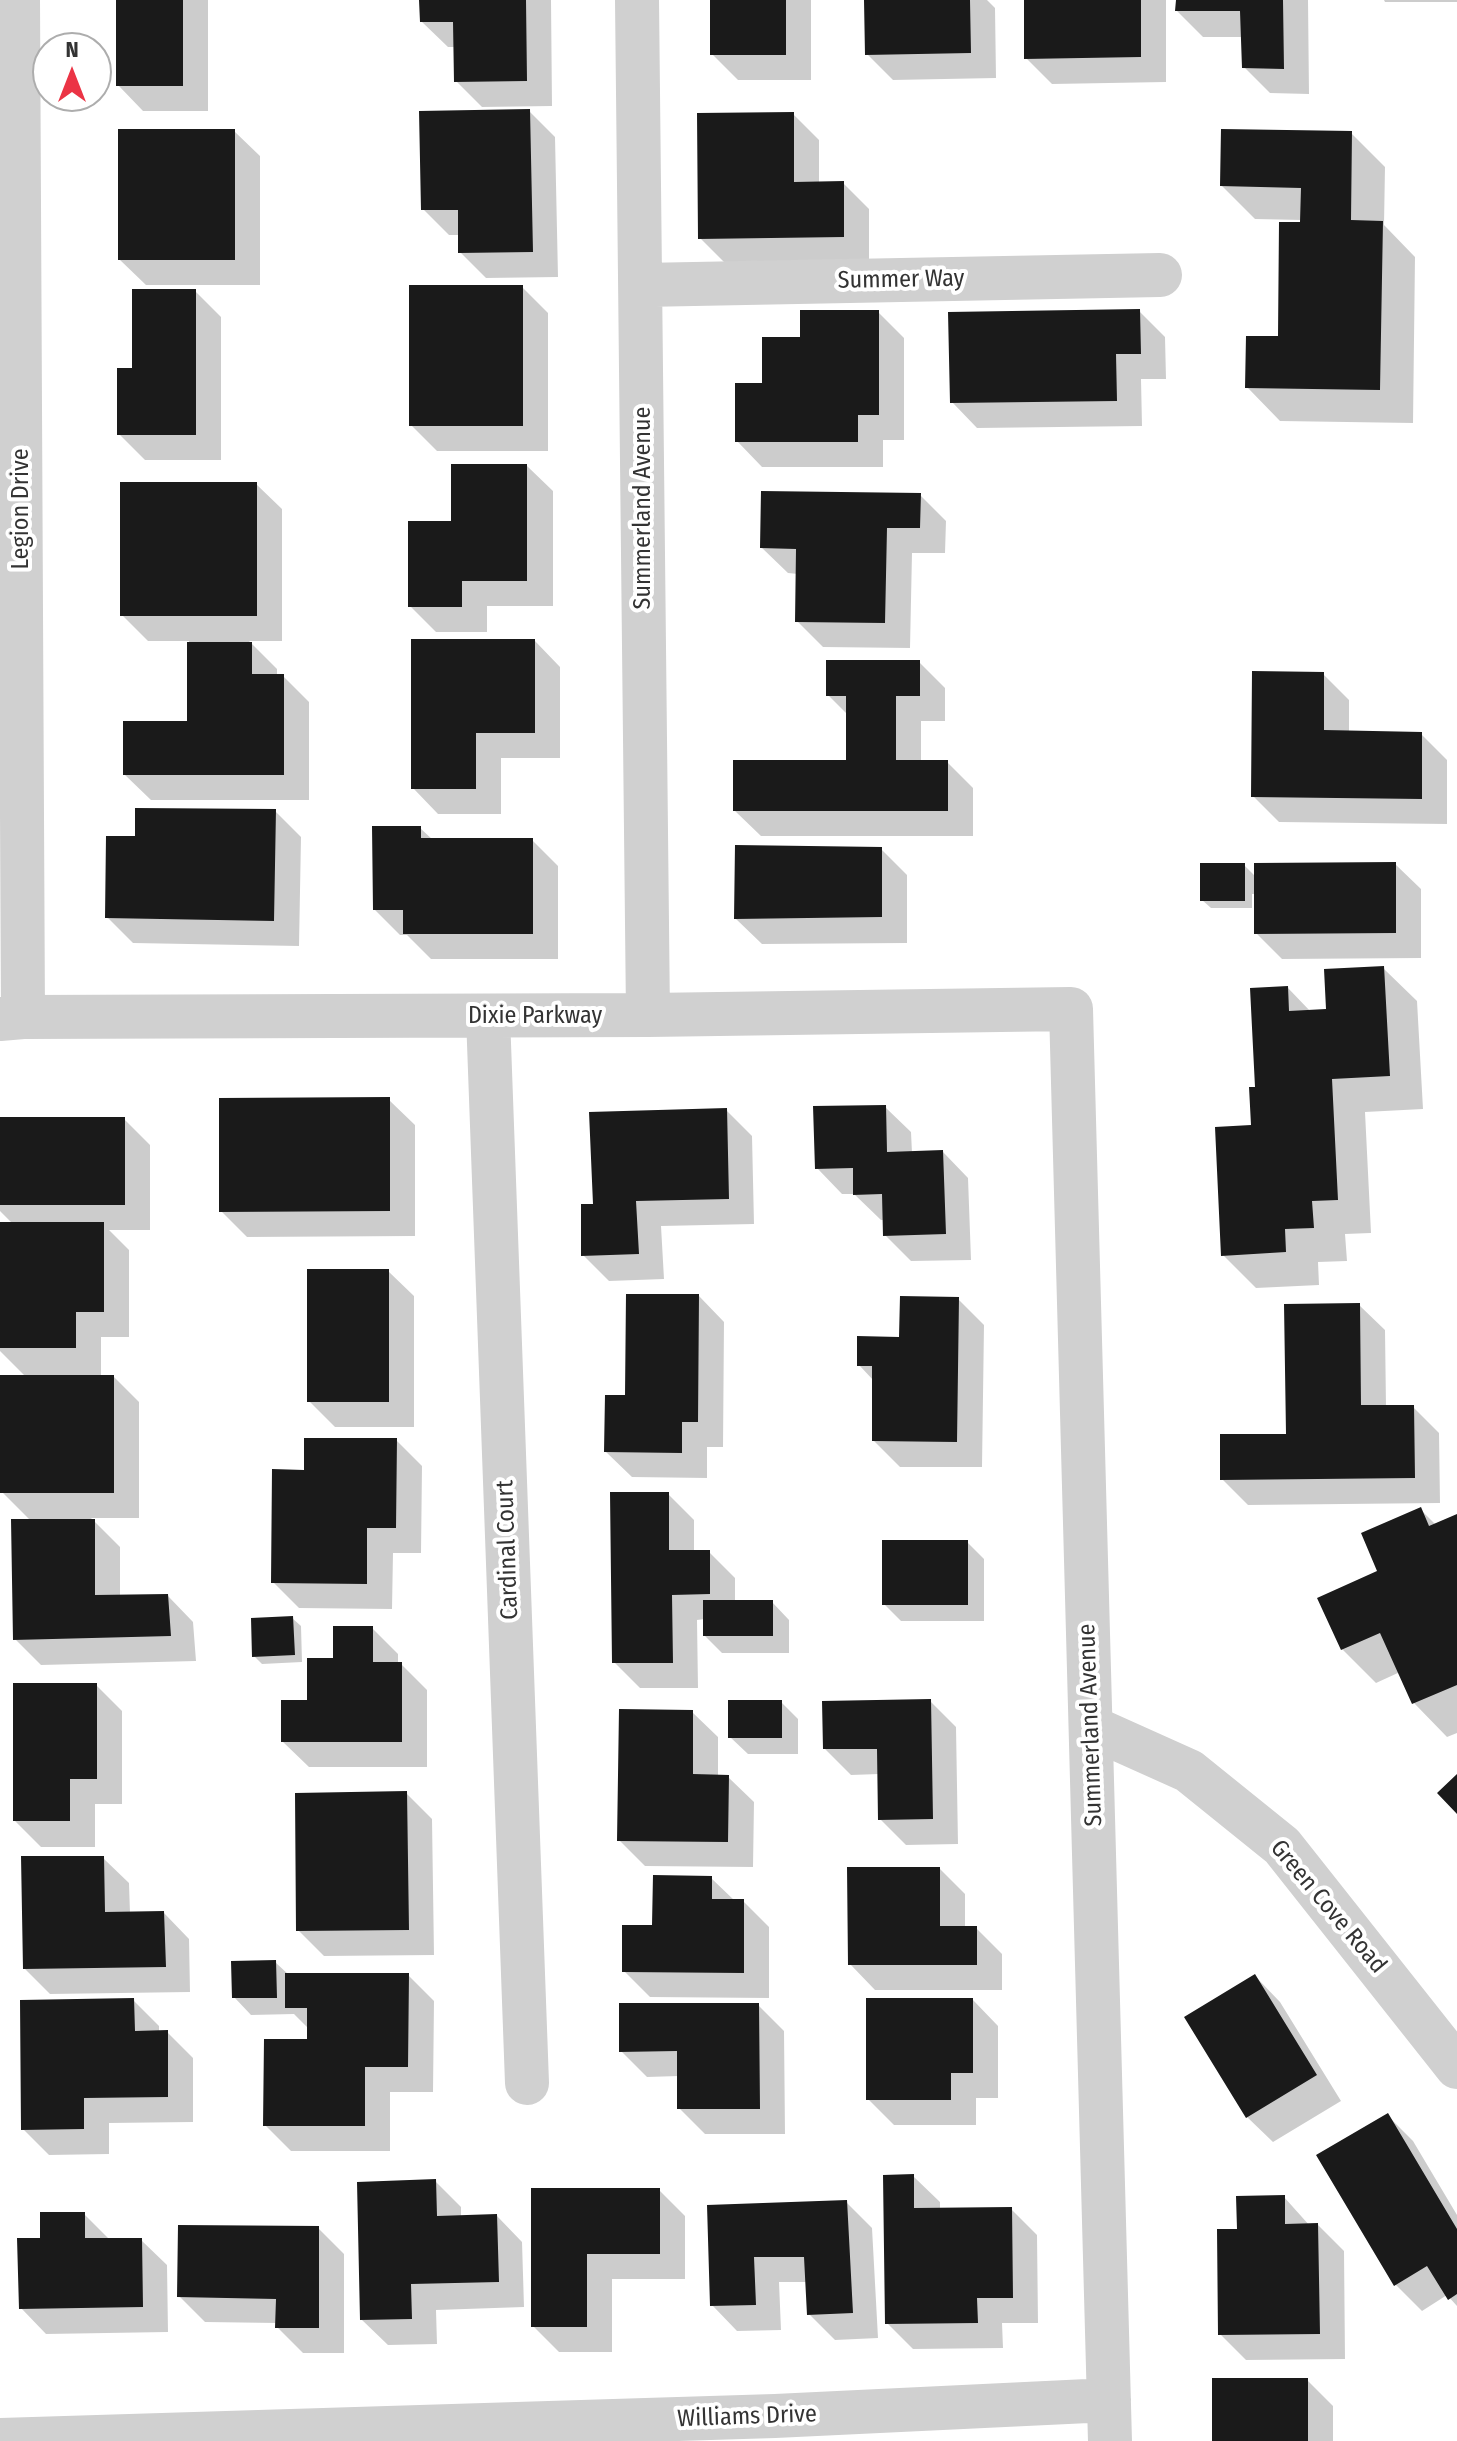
<!DOCTYPE html>
<html>
<head>
<meta charset="utf-8">
<style>
	body { margin:0 }
	#map { position:relative; width:1457px; height:2441px; overflow:hidden; background:#fff; font-family:"Fira Sans Condensed",sans-serif }
	canvas { display:block }
	.north { position:absolute; left:32px; top:32px; width:80px; height:80px; box-sizing:border-box; background:#fff; border:2px solid #adadad; border-radius:50%; rotate:0deg; font-size:22px; font-weight:700; line-height:32px; text-align:center; color:#333 }
	.north::after { content:''; display:block; margin:auto; width:28px; height:36px; background:#eb3445; clip-path:polygon(50% 0,100% 100%,50% 72%,0 100%) }
</style>
</head>
<body>
<div id="map">
<canvas width="1457" height="2441"></canvas>
<div class="north">N</div>
</div>
<script>
const ctx = document.querySelector('canvas').getContext('2d');
ctx.lineJoin = 'round';
function fill(path, color) { ctx.fillStyle = color; ctx.fill(path, 'evenodd'); }
const poly = rows => new Path2D(rows.map(r => 'M' + r).join(''));
function trace(path, color, width, dash) { ctx.strokeStyle = color; ctx.lineWidth = width; ctx.lineCap = dash ? 'butt' : 'round'; ctx.setLineDash(dash || []); ctx.stroke(path); }
function drawText(font, color, halo, rows, align = 'center') {
  ctx.font = font + ' "Fira Sans Condensed",sans-serif'; ctx.lineWidth = 8; ctx.setLineDash([]); ctx.textBaseline = 'middle'; ctx.strokeStyle = halo; ctx.fillStyle = color; for (const [text, x, y, turn = 0] of rows) {
    ctx.save(); ctx.translate(x, y); ctx.rotate((+turn || 0) * Math.PI / 180); ctx.textAlign = isNaN(turn) ? turn : align; if (halo) ctx.strokeText(text, 0, 0); ctx.fillText(text, 0, 0); ctx.restore();
  }
}
fill(poly([
	[118,0,208,0,208,111,143,111,118,85],
	[421,0,551,0,552,106,482,107,456,81,455,47,448,47,422,22],
	[712,0,811,0,811,80,738,80,712,54],
	[866,0,987,0,995,8,996,78,893,80,867,54],
	[1025,0,1166,0,1166,82,1052,84,1026,58],
	[1178,0,1308,0,1309,94,1270,93,1244,67,1243,37,1203,37,1177,11],
	[1384,0,1457,0,1457,2,1385,2],
	[529,111,555,137,558,277,486,278,460,252,460,235,449,235,423,209],
	[793,114,819,140,819,184,843,183,869,209,869,262,726,264,700,238],
	[234,131,260,156,260,285,146,285,120,260],
	[1351,133,1385,167,1384,225,1415,257,1413,423,1280,421,1247,387,1280,338,1302,220,1255,219,1222,186],
	[522,287,548,313,548,451,437,451,411,425],
	[195,291,221,317,221,460,145,460,119,434,134,370],
	[1139,311,1165,337,1166,379,1141,379,1142,426,977,428,952,402],
	[878,312,904,338,904,440,883,440,883,467,762,467,737,441,764,385,802,340],
	[527,466,553,491,553,606,487,606,487,632,436,632,410,606,453,523],
	[256,484,282,509,282,641,249,641,277,669,277,676,283,676,309,702,309,800,151,800,125,775,189,723,189,641,148,641,122,615],
	[920,495,946,521,945,553,912,553,910,648,823,647,797,621,798,574,788,573,762,548],
	[535,641,560,667,560,758,501,758,501,814,438,814,413,788],
	[919,662,945,688,945,721,921,721,921,762,947,762,973,788,973,836,761,836,735,811,848,762,848,715,828,695],
	[1323,674,1349,700,1349,733,1421,734,1447,760,1447,824,1279,822,1253,796],
	[275,811,301,837,299,946,133,943,107,917,137,838],
	[420,828,433,840,532,840,558,866,558,959,431,959,407,935,400,935,375,910],
	[881,849,907,875,907,943,762,944,736,919],
	[1395,864,1421,889,1421,958,1282,959,1256,933,1256,894,1252,894,1252,908,1211,908,1202,900,1244,865,1256,877],
	[1383,968,1417,1001,1423,1109,1365,1112,1371,1233,1345,1234,1347,1261,1318,1262,1319,1285,1256,1288,1223,1255,1288,988,1311,1012,1328,1011],
	[389,1100,415,1125,415,1236,247,1237,221,1211],
	[885,1107,911,1132,912,1153,943,1152,968,1178,971,1260,911,1261,885,1235,885,1220,881,1220,854,1194,842,1194,817,1168],
	[726,1110,752,1136,754,1224,661,1226,664,1279,609,1281,583,1255,595,1205],
	[0,1119,124,1119,150,1145,150,1230,109,1230,129,1250,129,1337,101,1337,101,1377,114,1377,139,1402,139,1518,91,1518,120,1547,120,1596,168,1596,193,1622,196,1661,41,1665,15,1639,31,1521,2,1492,26,1377,0,1351,0,1224,13,1224,0,1211],
	[388,1271,414,1296,414,1427,335,1427,309,1401],
	[699,1296,724,1322,723,1447,707,1447,707,1478,632,1477,606,1452,626,1397],
	[958,1299,984,1325,982,1467,900,1467,874,1441,874,1381,859,1365],
	[1359,1305,1385,1330,1386,1407,1413,1407,1439,1433,1440,1503,1248,1505,1222,1479,1288,1436],
	[396,1440,422,1466,421,1553,393,1553,392,1609,299,1608,273,1582,306,1472],
	[668,1494,694,1520,694,1552,709,1552,735,1578,735,1602,772,1602,789,1620,789,1653,722,1653,705,1636,705,1619,697,1620,698,1688,640,1688,614,1662],
	[1420,1509,1436,1525,1457,1516,1457,1733,1447,1737,1414,1703,1400,1672,1376,1683,1342,1649,1380,1572],
	[967,1542,984,1559,984,1621,901,1621,884,1604],
	[292,1618,301,1626,302,1662,262,1664,254,1656],
	[372,1628,398,1654,398,1664,401,1664,427,1690,427,1767,309,1767,283,1742,335,1660],
	[96,1685,122,1711,122,1804,95,1804,95,1847,41,1847,15,1821],
	[930,1701,956,1727,958,1844,906,1845,880,1819,879,1774,851,1775,825,1749],
	[781,1702,798,1719,798,1754,748,1754,730,1737],
	[692,1712,718,1737,718,1776,728,1777,754,1802,753,1867,645,1866,619,1840],
	[406,1793,432,1819,434,1955,324,1956,298,1930],
	[103,1858,129,1883,130,1913,164,1913,189,1939,190,1992,50,1994,24,1968],
	[939,1868,965,1894,965,1928,976,1928,1002,1954,1002,1990,875,1990,850,1964],
	[711,1878,735,1901,743,1901,769,1927,769,1998,650,1997,624,1971,654,1927],
	[275,1962,289,1975,408,1975,434,2001,433,2092,390,2092,390,2151,291,2151,265,2125,309,2041,309,2029,294,2014,251,2015,234,1997],
	[1255,1976,1280,2002,1341,2101,1273,2142,1247,2117],
	[133,2000,159,2026,159,2033,167,2032,193,2058,193,2122,109,2123,109,2154,49,2155,23,2129],
	[973,2000,998,2026,998,2098,976,2098,976,2125,894,2125,868,2099],
	[758,2005,784,2031,785,2134,705,2134,679,2108,679,2076,647,2077,621,2051],
	[1387,2115,1413,2141,1457,2215,1457,2306,1447,2295,1422,2311,1396,2285,1319,2155],
	[914,2177,940,2202,940,2210,1011,2209,1037,2235,1038,2323,1002,2323,1003,2348,913,2349,887,2323],
	[435,2181,461,2207,461,2217,497,2216,522,2242,524,2307,436,2310,437,2344,388,2345,362,2320],
	[533,2190,659,2190,685,2216,685,2279,612,2279,612,2352,559,2352,533,2326],
	[1284,2197,1310,2226,1318,2225,1344,2251,1345,2359,1246,2360,1220,2334,1239,2231],
	[846,2202,872,2228,878,2338,835,2340,809,2314,807,2282,779,2282,781,2330,737,2331,712,2305,709,2207],
	[84,2214,110,2240,141,2240,167,2265,168,2332,46,2334,21,2308,42,2240],
	[318,2228,344,2254,344,2353,303,2353,277,2327,277,2323,205,2322,179,2296],
	[1307,2380,1333,2406,1333,2441,1214,2441]
]), '#0003');
fill(poly([
	[116,0,183,0,183,86,116,86],
	[419,0,526,0,527,81,454,82,453,22,420,22],
	[710,0,786,0,786,55,710,55],
	[864,0,970,0,971,53,865,55],
	[1024,0,1141,0,1141,57,1024,59],
	[1176,0,1283,0,1284,69,1242,68,1240,11,1175,11],
	[530,109,533,252,458,253,458,210,421,210,419,111],
	[794,112,794,182,844,181,844,237,698,239,697,113],
	[118,129,235,129,235,260,118,260],
	[1221,129,1352,131,1351,220,1383,221,1380,390,1245,388,1246,336,1278,336,1279,222,1300,222,1301,188,1220,186],
	[409,285,523,285,523,426,409,426],
	[132,289,196,289,196,435,117,435,117,368,132,368],
	[1140,309,1141,354,1116,354,1117,401,950,403,948,312],
	[800,310,879,310,879,415,858,415,858,442,735,442,735,383,762,383,762,337,800,337],
	[451,464,527,464,527,581,462,581,462,607,408,607,408,521,451,521],
	[120,482,257,482,257,616,120,616],
	[761,491,921,493,920,528,887,528,885,623,795,622,796,549,760,548],
	[411,639,535,639,535,733,476,733,476,789,411,789],
	[187,642,252,642,252,674,284,674,284,775,123,775,123,721,187,721],
	[826,660,920,660,920,696,896,696,896,760,948,760,948,811,733,811,733,760,846,760,846,696,826,696],
	[1252,671,1324,672,1324,730,1422,732,1422,799,1251,797],
	[135,808,276,809,274,921,105,918,106,836,135,836],
	[372,826,421,826,421,838,533,838,533,934,403,934,403,910,373,910],
	[735,845,882,847,882,917,734,919],
	[1396,862,1396,933,1254,934,1254,863],
	[1200,863,1245,863,1245,901,1200,901],
	[1384,966,1390,1076,1332,1079,1338,1200,1312,1201,1314,1228,1285,1229,1286,1252,1221,1256,1215,1127,1251,1125,1249,1087,1255,1087,1250,988,1288,986,1289,1011,1326,1009,1324,969],
	[390,1097,390,1211,219,1212,219,1098],
	[886,1105,887,1152,943,1150,946,1234,883,1236,882,1194,853,1195,853,1168,815,1169,813,1106],
	[727,1108,729,1199,636,1201,639,1254,581,1256,581,1204,593,1204,589,1112],
	[0,1117,125,1117,125,1205,0,1205],
	[0,1222,104,1222,104,1312,76,1312,76,1348,0,1348],
	[307,1269,389,1269,389,1402,307,1402],
	[626,1294,699,1294,698,1422,682,1422,682,1453,604,1452,605,1395,625,1395],
	[900,1296,959,1297,957,1442,872,1441,872,1366,857,1366,857,1336,899,1337],
	[1360,1303,1361,1405,1414,1405,1415,1478,1220,1480,1220,1434,1286,1434,1284,1304],
	[0,1375,114,1375,114,1493,0,1493],
	[304,1438,397,1438,396,1528,367,1528,367,1584,271,1583,272,1469,304,1470],
	[610,1492,669,1492,669,1550,710,1550,710,1594,672,1595,673,1663,612,1663],
	[1421,1507,1429,1526,1457,1514,1457,1685,1412,1704,1380,1633,1341,1650,1317,1598,1377,1571,1361,1533],
	[11,1519,95,1519,95,1595,168,1594,171,1636,13,1640],
	[882,1540,968,1540,968,1605,882,1605],
	[703,1600,773,1600,773,1636,703,1636],
	[293,1616,295,1655,252,1657,251,1618],
	[333,1626,373,1626,373,1662,402,1662,402,1742,281,1742,281,1700,307,1700,307,1658,333,1658],
	[13,1683,97,1683,97,1779,70,1779,70,1821,13,1821],
	[931,1699,933,1819,878,1820,877,1749,823,1749,822,1701],
	[728,1700,782,1700,782,1738,728,1738],
	[619,1709,693,1710,693,1774,729,1775,728,1842,617,1841],
	[1457,1774,1457,1814,1437,1793],
	[407,1791,409,1930,296,1931,295,1793],
	[21,1856,104,1856,105,1912,164,1911,166,1967,23,1969],
	[847,1867,940,1867,940,1926,977,1926,977,1965,848,1965],
	[653,1875,712,1876,712,1899,744,1899,744,1973,622,1972,622,1925,652,1925],
	[276,1960,277,1998,232,1998,231,1961],
	[285,1973,409,1973,408,2067,365,2067,365,2126,263,2126,264,2039,307,2039,307,2008,285,2008],
	[1255,1974,1317,2075,1246,2118,1184,2017],
	[134,1998,135,2031,168,2030,168,2097,84,2098,84,2129,21,2130,20,2000],
	[866,1998,973,1998,973,2073,951,2073,951,2100,866,2100],
	[619,2003,759,2003,760,2109,677,2109,677,2051,619,2052],
	[1388,2113,1457,2229,1457,2294,1448,2300,1427,2266,1394,2286,1316,2155],
	[914,2174,914,2208,1012,2207,1013,2298,977,2298,978,2323,885,2324,883,2175],
	[436,2179,437,2216,497,2214,499,2282,411,2284,412,2319,360,2320,357,2182],
	[531,2188,660,2188,660,2254,587,2254,587,2327,531,2327],
	[1285,2195,1285,2224,1318,2223,1320,2334,1218,2335,1217,2229,1237,2229,1236,2196],
	[847,2200,853,2313,807,2315,804,2257,754,2257,756,2305,710,2306,707,2205],
	[40,2212,85,2212,85,2238,142,2238,143,2307,19,2309,17,2238,40,2238],
	[178,2225,319,2226,319,2328,275,2328,276,2299,177,2297],
	[1212,2378,1308,2378,1308,2441,1212,2441]
]), '#1a1a1a');
trace(poly([
	[18,0,23,1017],
	[637,0,648,1015],
	[642,285,1160,275],
	[488,1016,527,2083],
	[0,1019,23,1017,648,1015,1071,1009,1110,2441],
	[1091,1727,1189,1771,1282,1846,1457,2067],
	[0,2440,775,2416,1109,2400]
]), '#d0d0d0', 44);
drawText('24px', '#333', '#fff', [
	["Summer Way",901,280,-1],
	["Summerland Avenue",643,508,-90],
	["Legion Drive",21,509,-90],
	["Dixie Parkway",535,1016],
	["Cardinal Court",508,1550,-92],
	["Summerland Avenue",1091,1725,-92],
	["Green Cove Road",1328,1907,50],
	["Williams Drive",747,2417,-2]
]);
</script>
</body>
</html>
